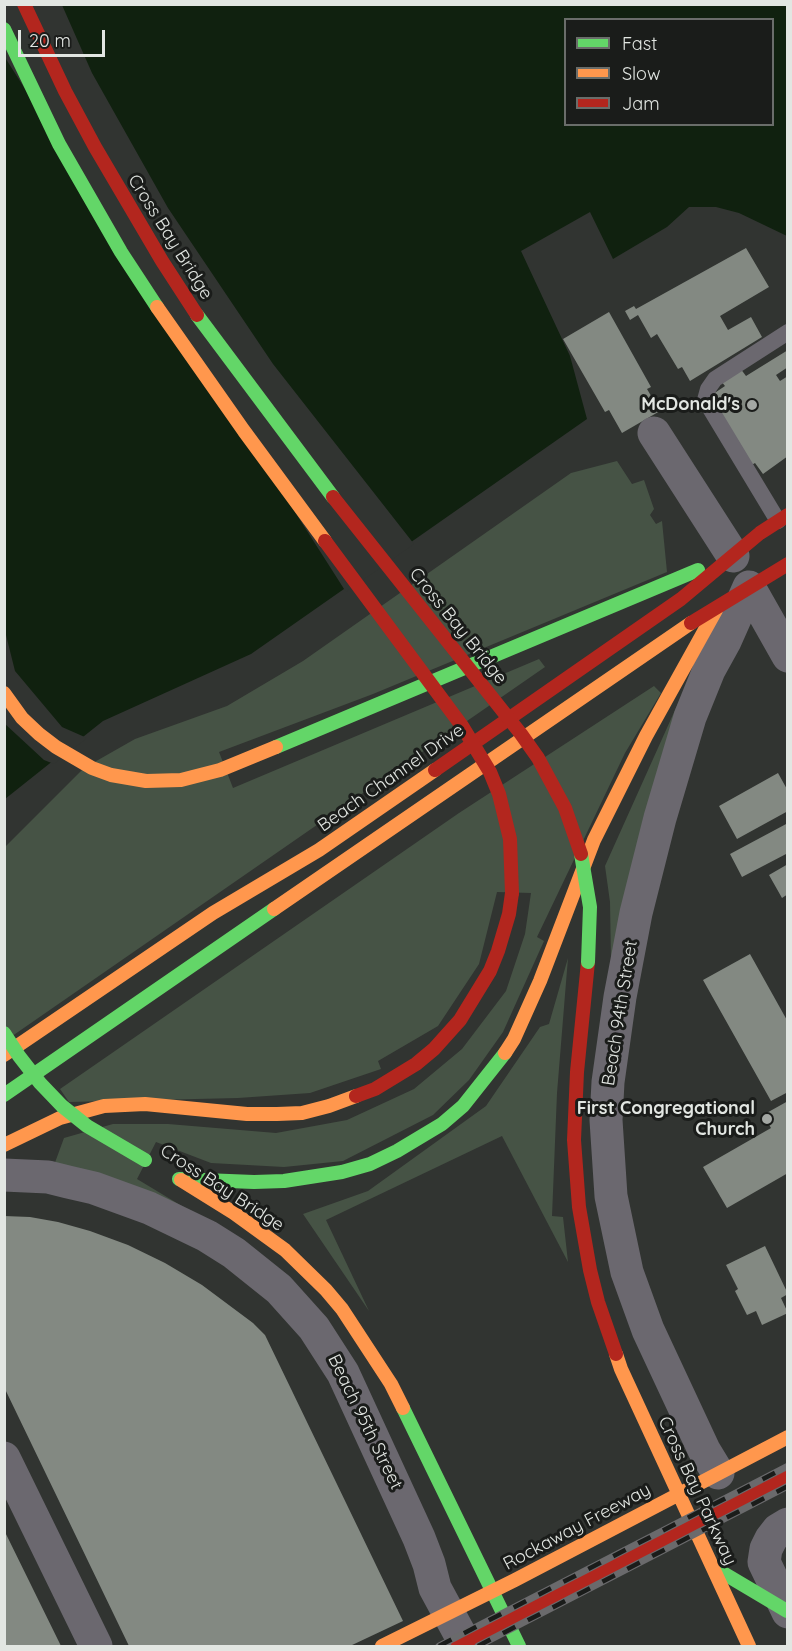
<!DOCTYPE html>
<html>
<head>
<meta charset="utf-8">
<style>
	body { margin:0 }
	#map { position:relative; width:792px; height:1651px; overflow:hidden; background:#313431; font-family:Quicksand,sans-serif }
	canvas { display:block }
	.frame { position:absolute; inset:0; border:6px solid #e2e6e2; pointer-events:none }
	.legend { position:absolute; left:564px; top:18px; width:210px; height:108px; box-sizing:border-box; background:#1a1c1a; border:2px solid #6a6d6a; margin:0; padding:8px 10px; list-style:none; font-size:18px; color:#e2e6e2 }
	.legend li { display:flex; align-items:center; gap:12px; height:30px }
	.legend b { width:30px; border:2px solid #6a6d6a }
	.scale { position:absolute; left:18px; top:30px; width:87px; height:27px; box-sizing:border-box; border:3px solid #e2e6e2; border-top:0; padding-left:8px; font-size:18px; line-height:21px; white-space:nowrap; color:#e2e6e2; -webkit-text-stroke:4px #1a1c1a; paint-order:stroke }
</style>
</head>
<body>
<div id="map">
<canvas width="792" height="1651"></canvas>
<div class="frame"></div>
<ul class="legend">
<li><b style="height:8px;background:#63d668"></b>Fast</li>
<li><b style="height:8px;background:#ff974d"></b>Slow</li>
<li><b style="height:8px;background:#b3261e"></b>Jam</li>
</ul>
<div class="scale">20 m</div>
</div>
<script>
const ctx = document.querySelector('canvas').getContext('2d');
ctx.lineJoin = 'round';
function fill(path, color) { ctx.fillStyle = color; ctx.fill(path, 'evenodd'); }
const poly = rows => new Path2D(rows.map(r => 'M' + r).join(''));
function trace(path, color, width, dash) { ctx.strokeStyle = color; ctx.lineWidth = width; ctx.lineCap = dash ? 'butt' : 'round'; ctx.setLineDash(dash || []); ctx.stroke(path); }
function drawText(font, color, halo, rows, align = 'center') {
  ctx.font = font + ' Quicksand,sans-serif'; ctx.lineWidth = 6; ctx.setLineDash([]); ctx.textBaseline = 'middle'; ctx.strokeStyle = halo; ctx.fillStyle = color; for (const [text, x, y, turn = 0] of rows) {
    ctx.save(); ctx.translate(x, y); ctx.rotate((+turn || 0) * Math.PI / 180); ctx.textAlign = isNaN(turn) ? turn : align; if (halo) ctx.strokeText(text, 0, 0); ctx.fillText(text, 0, 0); ctx.restore();
  }
}
fill(poly([
	[617,461,632,484,644,480,654,509,650,515,656,524,662,521,667,572,373,694,219,752,233,788,539,659,545,667,5,1041,5,847,84,768,135,739,227,706,303,661,571,473],
	[654,686,661,693,625,753,537,937,544,941,503,1032,469,1080,433,1115,343,1161,284,1167,211,1163,156,1142,137,1179,235,1238,53,1168,64,1138,113,1124,168,1124,276,1133,347,1120,414,1089,462,1049,506,991,525,934,531,893,497,892,479,964,438,1026,378,1061,381,1069,310,1093,238,1098,69,1102,60,1089,459,813],
	[684,690,611,961,610,902,605,866],
	[568,958,557,1093,552,1216,563,1217,568,1262,502,1136,326,1220,369,1311,303,1214,368,1191,486,1106,540,1027,549,1024]
]), '#465345');
fill(poly([
	[5,5,787,5,787,236,739,213,716,207,689,207,667,227,613,259,590,212,521,251,570,356,587,419,251,654,103,721,5,799],
	[566,20,772,20,772,124,566,124]
]), '#10210f');
fill(poly([
	[5,5,62,5,92,73,168,208,273,364,414,544,346,592,4,56],
	[5,631,15,671,62,727,87,738,54,764,44,760,4,723]
]), '#313431');
fill(poly([
	[746,248,769,287,720,316,728,330,751,317,762,337,690,381,682,367,678,369,657,334,651,338,638,315,630,320,625,311,634,306,636,309],
	[609,312,651,387,647,389,660,411,622,433,609,410,605,412,563,339],
	[788,350,788,367,776,375,780,381,788,376,788,456,763,474,755,463,750,466,710,396,725,386,721,381,740,368,746,376],
	[778,773,788,791,788,811,737,839,719,806],
	[788,823,788,853,742,877,730,854],
	[788,864,788,894,782,898,769,875],
	[750,954,788,1022,788,1092,771,1101,703,980],
	[788,1101,788,1173,727,1208,703,1167,771,1128,763,1115],
	[4,1216,30,1217,58,1222,90,1231,128,1245,165,1263,202,1285,253,1323,265,1335,403,1621,350,1646,129,1646,4,1387],
	[765,1246,788,1294,781,1298,788,1313,762,1325,756,1311,747,1315,735,1291,738,1289,726,1265],
	[4,1530,61,1646,4,1646]
]), '#838982');
trace(poly([
	[778,521,705,400,708,389,715,379,788,332]
]), '#6b686f', 16);
trace(poly([
	[654,433,733,556],
	[749,587,788,656],
	[4,1175,48,1177,68,1182,94,1188,149,1208,207,1236,234,1253,279,1289,314,1328,343,1373,419,1538,429,1564,435,1588,462,1638],
	[4,1458,96,1646],
	[718,1473,704,1450,648,1330,627,1272,611,1196,606,1120,608,1082,620,997,636,913,660,818,690,717,709,670,725,641,749,587],
	[788,1524,778,1530,771,1539,766,1549,764,1562,788,1612]
]), '#6b686f', 33);
trace(poly([
	[276,747,698,570],
	[4,1095,274,909],
	[179,1179,254,1182,284,1181,342,1172,370,1164,397,1151,442,1124,463,1106,505,1053],
	[403,1408,519,1646],
	[713,1567,787,1611]
]), '#63d668', 14);
trace(poly([
	[4,693,22,718,39,734,56,747,92,768,111,775,146,781,181,780,220,770,276,747],
	[274,909,691,623],
	[505,1053,514,1039,540,981,594,840,646,736,716,610],
	[4,1055,213,913,319,850,435,770],
	[4,1145,60,1118,104,1106,145,1104,247,1114,277,1114,302,1113,329,1106,356,1096],
	[181,1180,234,1213,285,1250,326,1290,342,1309,391,1384,403,1408],
	[616,1354,621,1369,749,1646],
	[382,1646,515,1580,788,1437]
]), '#ff974d', 14);
trace(poly([
	[691,623,788,564],
	[435,770,681,599,760,533,788,515],
	[588,962,577,1072,574,1140,579,1207,590,1270,598,1302,616,1354],
	[356,1096,375,1089,416,1064,434,1049,460,1020,490,971,498,951,509,914,512,893],
	[458,1646,788,1477]
]), '#b3261e', 14);
const rail = poly([
	[439,1646,788,1466],
	[478,1646,788,1486]
]);
trace(rail, '#6a6a6c', 7);
trace(rail, '#1a1c1a', 4.5, [14]);
trace(poly([
	[4,29,59,144,121,252,157,307],
	[197,315,333,497],
	[581,854,590,907,588,962],
	[4,1033,19,1056,40,1083,62,1106,87,1126,145,1160]
]), '#63d668', 14);
trace(poly([
	[157,307,244,431,325,541]
]), '#ff974d', 14);
trace(poly([
	[24,4,65,91,95,147,162,261,197,315],
	[333,497,521,734,538,758,565,808,581,854],
	[325,541,462,726,490,772,499,794,510,839,512,893]
]), '#b3261e', 14);
for (const [x, y, r, color] of [
	[752,405,6,"#a4a8a4"],
	[767,1119,6,"#a4a8a4"]
]) { const dot = new Path2D(); dot.arc(x, y, r, 0, 2 * Math.PI); ctx.fillStyle = color; ctx.fill(dot); trace(dot, '#1a1c1a', 2); }
drawText('18px', '#e2e6e2', '#1a1c1a', [
	["Cross Bay Bridge",170,237,58],
	["Cross Bay Bridge",458,626,51],
	["Beach Channel Drive",391,778,-35],
	["Beach 94th Street",620,1013,-81],
	["Cross Bay Bridge",222,1188,33],
	["Beach 95th Street",365,1422,64],
	["Cross Bay Parkway",697,1491,65],
	["Rockaway Freeway",577,1527,-28]
]);
drawText('bold 18px', '#e2e6e2', '#1a1c1a', [
	["McDonald's",740,405],
	["First Congregational",755,1109],
	["Church",755,1130]
], 'right');
</script>
</body>
</html>
